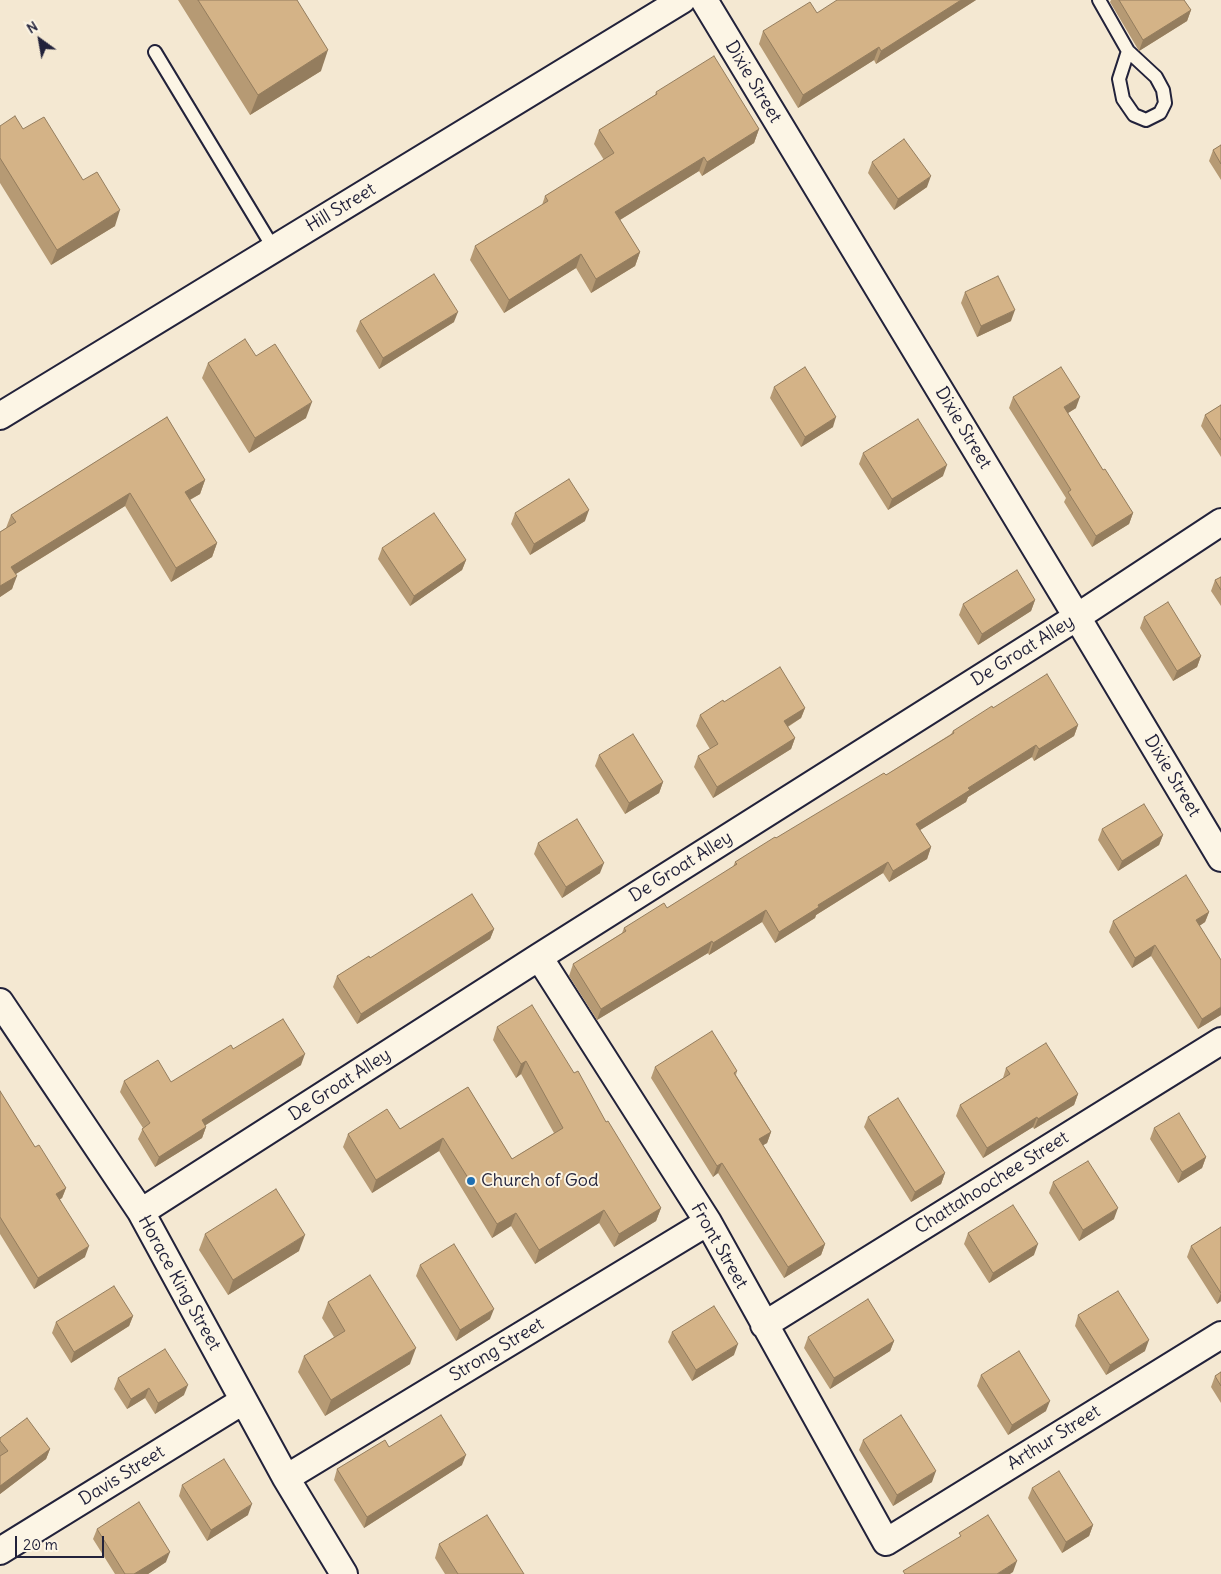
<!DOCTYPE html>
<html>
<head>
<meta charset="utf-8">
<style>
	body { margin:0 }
	#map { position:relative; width:1221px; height:1574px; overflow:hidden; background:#f4e8d2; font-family:Delius,sans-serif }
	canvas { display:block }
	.north { position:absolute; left:15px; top:15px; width:50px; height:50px; -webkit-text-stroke:4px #fcf5e5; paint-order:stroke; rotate:328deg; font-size:14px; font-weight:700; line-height:20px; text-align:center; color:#22223b }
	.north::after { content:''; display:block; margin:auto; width:18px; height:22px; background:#22223b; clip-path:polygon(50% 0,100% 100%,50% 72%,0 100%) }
	.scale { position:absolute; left:15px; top:1536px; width:89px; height:22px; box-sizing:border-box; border:2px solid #22223b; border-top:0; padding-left:6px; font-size:15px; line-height:18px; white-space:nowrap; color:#22223b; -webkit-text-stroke:4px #fcf5e5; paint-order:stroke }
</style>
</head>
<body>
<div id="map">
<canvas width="1221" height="1574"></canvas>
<div class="north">N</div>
<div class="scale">20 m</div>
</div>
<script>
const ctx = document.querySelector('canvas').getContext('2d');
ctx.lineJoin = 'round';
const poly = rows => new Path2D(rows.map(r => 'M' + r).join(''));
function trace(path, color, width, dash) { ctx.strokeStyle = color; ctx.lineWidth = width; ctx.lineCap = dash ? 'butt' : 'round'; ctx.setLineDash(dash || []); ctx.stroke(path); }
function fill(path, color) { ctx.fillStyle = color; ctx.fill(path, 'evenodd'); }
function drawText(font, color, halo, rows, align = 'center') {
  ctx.font = font + ' Delius,sans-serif'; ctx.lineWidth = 4; ctx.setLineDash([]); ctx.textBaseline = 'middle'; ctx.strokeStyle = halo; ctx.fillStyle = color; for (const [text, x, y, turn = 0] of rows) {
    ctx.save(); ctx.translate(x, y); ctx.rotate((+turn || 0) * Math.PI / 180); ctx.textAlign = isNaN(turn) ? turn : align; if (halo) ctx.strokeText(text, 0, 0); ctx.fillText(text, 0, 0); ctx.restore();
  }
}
const lane = poly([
	[1099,0,1128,51,1156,77,1163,90,1165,103,1160,113,1146,120,1134,115,1123,99,1119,79,1128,51],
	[155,52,274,249]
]);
const street = poly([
	[704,0,1077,617,1221,858],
	[0,416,682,0],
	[539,957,708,1222,886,1542,1221,1335],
	[0,1002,141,1212,286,1478,344,1574],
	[141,1212,539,957,1077,617,1221,522],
	[764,1325,1221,1041],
	[286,1478,708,1222],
	[0,1551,243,1401]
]);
trace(lane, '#22223b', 16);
trace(street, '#22223b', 30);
trace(lane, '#fcf5e5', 12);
trace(street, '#fcf5e5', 26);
fill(poly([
	[178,0,297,0,321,71,250,115],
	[976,0,876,64,874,60,798,108,759,44,763,31,817,13],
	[1111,0,1184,0,1191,10,1187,21,1139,51,1110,2],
	[656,92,759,129,754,143,702,176,699,171,620,220,640,252,635,266,591,293,576,268,504,313,470,260,475,246,542,205,545,196,604,160,594,144,599,130,655,95],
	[0,126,23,129,115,226,51,265,0,183],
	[1221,145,1221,180,1209,161,1213,150],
	[872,162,927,187,894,210,868,173],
	[965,292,1011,321,977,337,961,303],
	[360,321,454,322,379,369,356,331],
	[256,356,306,418,249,453,202,378,208,363],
	[774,387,833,427,801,447,770,398],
	[1013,397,1076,408,1068,413,1103,470,1133,513,1129,524,1092,547,1064,502,1066,498,1009,408],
	[1221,405,1221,457,1201,426,1205,415],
	[167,417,205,480,200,494,190,500,217,543,212,557,171,582,125,506,16,574,12,589,0,597,0,532,6,528,11,515],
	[863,453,943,476,888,510,859,464],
	[515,513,585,521,530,555,511,524],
	[382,548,466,560,462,570,410,606,378,559],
	[1221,577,1221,606,1211,591,1215,580],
	[1035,600,1031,611,978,645,959,615,963,604],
	[1144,617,1201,656,1197,667,1173,681,1140,628],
	[724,702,805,708,801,718,788,727,795,738,791,749,713,798,694,767,698,756,710,749,696,726,700,715],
	[993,708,1078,725,1074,736,1034,761,1032,757,968,797,966,802,920,830,931,847,927,859,889,882,883,873,816,915,815,918,775,943,762,922,709,955,708,953,597,1020,569,976,573,964,622,933,624,928,667,908,733,867,735,862,886,775,951,734,953,731],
	[599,755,663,782,659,793,625,814,595,766],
	[1102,829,1163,835,1159,845,1118,871,1098,840],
	[538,843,600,873,562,898,534,854],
	[1209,912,1205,922,1199,926,1221,1015,1198,1029,1151,956,1132,968,1109,932,1113,921],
	[494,929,490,939,357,1024,333,987,337,976,370,958],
	[497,1027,606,1122,661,1208,656,1221,614,1247,599,1223,535,1264,511,1226,492,1238,439,1151,372,1193,343,1147,348,1134,400,1129,468,1087,512,1159,554,1133,521,1074,516,1078,493,1040],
	[233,1049,301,1065,205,1125,206,1127,202,1138,155,1167,138,1139,143,1128,120,1092,124,1081,171,1082],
	[655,1067,737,1071,736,1075,771,1132,767,1143,763,1145,825,1244,821,1255,784,1278,718,1173,713,1177,651,1078],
	[1006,1068,1078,1094,1074,1105,1034,1129,1033,1127,983,1158,956,1116,960,1105,1003,1078],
	[0,1091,35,1147,66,1188,62,1198,60,1199,85,1257,34,1289,0,1234],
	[868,1117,945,1173,941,1184,911,1202,864,1127],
	[1154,1128,1206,1157,1202,1168,1178,1183,1150,1139],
	[1053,1182,1114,1219,1079,1241,1049,1193],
	[1221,1227,1221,1301,1217,1304,1187,1257,1191,1246],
	[968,1233,1034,1255,989,1283,964,1244],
	[205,1234,299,1251,228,1295,199,1250],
	[420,1265,490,1319,456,1341,416,1276],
	[328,1302,410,1364,325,1416,298,1372,304,1356,334,1337,322,1318],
	[1078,1315,1145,1351,1106,1375,1075,1326],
	[133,1316,129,1326,71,1363,52,1333,56,1322],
	[672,1332,734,1355,692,1381,668,1342],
	[808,1337,894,1341,890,1351,830,1389,804,1348],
	[1221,1372,1221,1403,1211,1387,1215,1376],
	[981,1375,1046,1411,1008,1435,977,1386],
	[118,1378,184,1395,155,1414,145,1398,127,1409,114,1389],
	[0,1438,50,1449,46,1459,0,1494],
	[863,1440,932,1482,893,1506,859,1450],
	[389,1447,462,1465,364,1528,334,1480,337,1469],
	[182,1485,248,1515,207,1541,179,1496],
	[1032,1488,1093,1525,1089,1536,1062,1553,1028,1498],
	[97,1529,166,1562,148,1574,115,1574,93,1539],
	[439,1544,524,1574,445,1574,435,1558]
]), '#b69a74');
fill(poly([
	[961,0,976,0,876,64,881,51],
	[1191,10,1187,21,1139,51,1143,40],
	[879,47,874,60,798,108,803,95],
	[328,50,321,71,250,115,258,95],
	[759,129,754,143,702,176,707,162],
	[704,157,699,171,610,226,615,212],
	[931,176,927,187,894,210,898,199],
	[120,210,115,226,51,265,57,250],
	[640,252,635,266,591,293,596,279],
	[581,254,576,268,504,313,509,300],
	[1015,310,1011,321,977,337,981,326],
	[458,312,454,322,379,369,383,358],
	[1080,397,1076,408,1060,418,1064,407],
	[312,402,306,418,249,453,255,438],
	[836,417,833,427,801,447,805,437],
	[947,465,943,476,888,510,892,499],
	[205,480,200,494,180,505,185,492],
	[130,493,125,506,6,580,11,567],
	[589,510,585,521,530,555,534,544],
	[1133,513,1129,524,1092,547,1096,536],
	[217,543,212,557,171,582,176,568],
	[466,560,462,570,410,606,414,596],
	[17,576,12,589,0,597,0,586],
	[1035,600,1031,611,978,645,982,634],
	[1201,656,1197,667,1173,681,1177,671],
	[805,708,801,718,780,731,784,721],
	[1078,725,1074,736,1034,761,1039,749],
	[795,738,791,749,713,798,717,787],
	[1036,745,1032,757,968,797,966,802,912,835,916,824,968,788],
	[663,782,659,793,625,814,629,803],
	[1163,835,1159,845,1118,871,1122,861],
	[931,847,927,859,889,882,893,871],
	[888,862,883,873,816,915,815,918,775,943,779,932,818,905],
	[604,863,600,873,562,898,566,887],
	[766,910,762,922,709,955,713,943],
	[1209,912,1205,922,1192,931,1196,920],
	[494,929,490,939,357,1024,361,1014],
	[712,941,708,953,597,1020,601,1009],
	[1155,945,1151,956,1132,968,1135,958],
	[1221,1007,1221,1015,1198,1029,1202,1019],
	[305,1054,301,1065,198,1130,202,1120],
	[526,1061,521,1074,516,1078,521,1064],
	[1078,1094,1074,1105,1034,1129,1038,1119],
	[1037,1117,1033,1127,983,1158,987,1148],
	[206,1127,202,1138,155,1167,159,1157],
	[771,1132,767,1143,755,1150,759,1139],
	[443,1138,439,1151,372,1193,376,1180],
	[1206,1157,1202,1168,1178,1183,1182,1172],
	[722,1163,718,1173,713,1177,717,1166],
	[945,1173,941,1184,911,1202,915,1192],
	[66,1188,62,1198,52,1204,56,1194],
	[661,1208,656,1221,614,1247,619,1234],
	[1118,1208,1114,1219,1079,1241,1083,1230],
	[604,1210,599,1223,535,1264,539,1250],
	[516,1213,511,1226,492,1238,497,1224],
	[305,1235,299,1251,228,1295,233,1280],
	[825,1244,821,1255,784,1278,788,1267],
	[1038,1244,1034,1255,989,1283,993,1273],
	[89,1246,85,1257,34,1289,38,1278],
	[1221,1293,1221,1301,1217,1304],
	[494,1309,490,1319,456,1341,460,1330],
	[133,1316,129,1326,71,1363,74,1352],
	[1149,1340,1145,1351,1106,1375,1110,1365],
	[894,1341,890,1351,830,1389,834,1378],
	[738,1344,734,1355,692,1381,696,1370],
	[416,1348,410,1364,325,1416,331,1400],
	[188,1385,184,1395,155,1414,158,1403],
	[149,1388,145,1398,127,1409,131,1399],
	[1050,1401,1046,1411,1008,1435,1012,1425],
	[50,1449,46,1459,0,1494,0,1486],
	[466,1455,462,1465,364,1528,367,1517],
	[936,1471,932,1482,893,1506,897,1495],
	[252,1504,248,1515,207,1541,211,1530],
	[1093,1525,1089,1536,1062,1553,1066,1542],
	[170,1552,166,1562,148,1574,134,1574],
	[1017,1561,1013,1572,1010,1574,997,1574]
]), '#947d5e');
const building = poly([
	[198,0,297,0,328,50,258,95,198,0],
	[837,0,961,0,881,51,879,47,803,95,763,31,810,2,817,13,837,0],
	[1119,0,1184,0,1191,10,1143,40,1119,0],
	[714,56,759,129,707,162,704,157,615,212,640,252,596,279,581,254,509,300,475,246,548,201,545,196,614,153,599,130,657,94,656,92,714,56],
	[15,116,23,129,44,117,83,180,97,172,120,210,57,250,0,158,0,126,15,116],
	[904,139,931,176,898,199,872,162,904,139],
	[1221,145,1221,164,1213,150,1221,145],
	[434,274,458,312,383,358,360,321,434,274],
	[998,276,1015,310,981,326,965,292,998,276],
	[245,339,256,356,275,344,312,402,255,438,208,363,245,339],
	[805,367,836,417,805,437,774,387,805,367],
	[1061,367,1080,397,1064,407,1103,470,1105,469,1133,513,1096,536,1068,492,1071,490,1013,397,1061,367],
	[1221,405,1221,440,1205,415,1221,405],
	[167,417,205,480,185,492,217,543,176,568,130,493,11,567,17,576,0,586,0,532,16,522,11,515,167,417],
	[918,419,947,465,892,499,863,453,918,419],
	[569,479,589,510,534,544,515,513,569,479],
	[434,513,466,560,414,596,382,548,434,513],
	[1017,570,1035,600,982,634,963,604,1017,570],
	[1221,577,1221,590,1215,580,1221,577],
	[1168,602,1201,656,1177,671,1144,617,1168,602],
	[780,667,805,708,784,721,795,738,717,787,698,756,718,744,700,715,723,700,724,702,780,667],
	[1047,674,1078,725,1039,749,1036,745,968,788,970,790,916,824,931,847,893,871,888,862,818,905,819,907,779,932,766,910,713,943,712,941,601,1009,573,964,626,931,624,928,664,903,667,908,737,864,735,862,775,837,776,838,884,773,886,775,954,733,953,731,992,706,993,708,1047,674],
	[633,734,663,782,629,803,599,755,633,734],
	[1144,804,1163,835,1122,861,1102,829,1144,804],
	[577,819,604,863,566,887,538,843,577,819],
	[1186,875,1209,912,1196,920,1221,960,1221,1007,1202,1019,1155,945,1135,958,1113,921,1186,875],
	[472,894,494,929,361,1014,337,976,369,956,370,958,472,894],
	[532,1005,574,1073,578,1071,606,1122,608,1121,661,1208,619,1234,604,1210,539,1250,516,1213,497,1224,443,1138,376,1180,348,1134,387,1109,400,1129,468,1087,512,1159,563,1128,526,1061,521,1064,497,1027,532,1005],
	[283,1019,305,1054,202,1120,206,1127,159,1157,142,1129,150,1123,124,1081,158,1060,171,1082,231,1045,233,1049,283,1019],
	[712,1031,737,1071,734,1073,771,1132,759,1139,825,1244,788,1267,722,1163,717,1166,655,1067,712,1031],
	[1046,1043,1078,1094,1038,1119,1037,1117,987,1148,960,1105,1010,1074,1006,1068,1046,1043],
	[0,1091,35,1147,39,1145,66,1188,56,1194,89,1246,38,1278,0,1217,0,1091],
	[898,1098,945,1173,915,1192,868,1117,898,1098],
	[1179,1113,1206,1157,1182,1172,1154,1128,1179,1113],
	[1088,1161,1118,1208,1083,1230,1053,1182,1088,1161],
	[276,1189,305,1235,233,1280,205,1234,276,1189],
	[1013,1205,1038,1244,993,1273,968,1233,1013,1205],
	[1221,1227,1221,1293,1191,1246,1221,1227],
	[454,1244,494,1309,460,1330,420,1265,454,1244],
	[370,1275,416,1348,331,1400,304,1356,345,1331,328,1302,370,1275],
	[114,1286,133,1316,74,1352,56,1322,114,1286],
	[1118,1291,1149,1340,1110,1365,1078,1315,1118,1291],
	[868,1299,894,1341,834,1378,808,1337,868,1299],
	[714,1306,738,1344,696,1370,672,1332,714,1306],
	[165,1349,188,1385,158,1403,149,1388,131,1399,118,1378,165,1349],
	[1019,1351,1050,1401,1012,1425,981,1375,1019,1351],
	[1221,1372,1221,1386,1215,1376,1221,1372],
	[441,1415,466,1455,367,1517,337,1469,385,1440,389,1447,441,1415],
	[901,1415,936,1471,897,1495,863,1440,901,1415],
	[27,1418,50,1449,0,1486,0,1456,8,1451,0,1441,0,1438,27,1418],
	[224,1459,252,1504,211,1530,182,1485,224,1459],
	[1059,1471,1093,1525,1066,1542,1032,1488,1059,1471],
	[139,1502,170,1552,134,1574,125,1574,97,1529,139,1502],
	[487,1515,524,1574,458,1574,439,1544,487,1515],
	[988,1515,1017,1561,997,1574,905,1574,903,1571,961,1536,959,1533,988,1515]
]);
fill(building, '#d4b387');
trace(building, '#947d5e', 1);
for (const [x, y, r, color] of [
	[471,1181,5,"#1f6fb2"]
]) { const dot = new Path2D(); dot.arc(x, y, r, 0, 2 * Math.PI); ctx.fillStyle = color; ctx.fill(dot); trace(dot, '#fcf5e5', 2); }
drawText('18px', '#22223b', '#fcf5e5', [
	["Dixie Street",753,82,59],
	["Hill Street",341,208,-31],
	["Dixie Street",963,428,59],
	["De Groat Alley",1023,651,-32],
	["Dixie Street",1172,776,59],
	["De Groat Alley",681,867,-32],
	["De Groat Alley",340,1085,-33],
	["Chattahoochee Street",992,1183,-32],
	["Front Street",719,1246,60],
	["Horace King Street",179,1283,61],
	["Strong Street",497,1350,-31],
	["Arthur Street",1054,1438,-32],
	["Davis Street",122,1476,-32]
]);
drawText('18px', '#22223b', '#fcf5e5', [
	["Church of God",481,1181]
], 'left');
</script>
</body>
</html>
